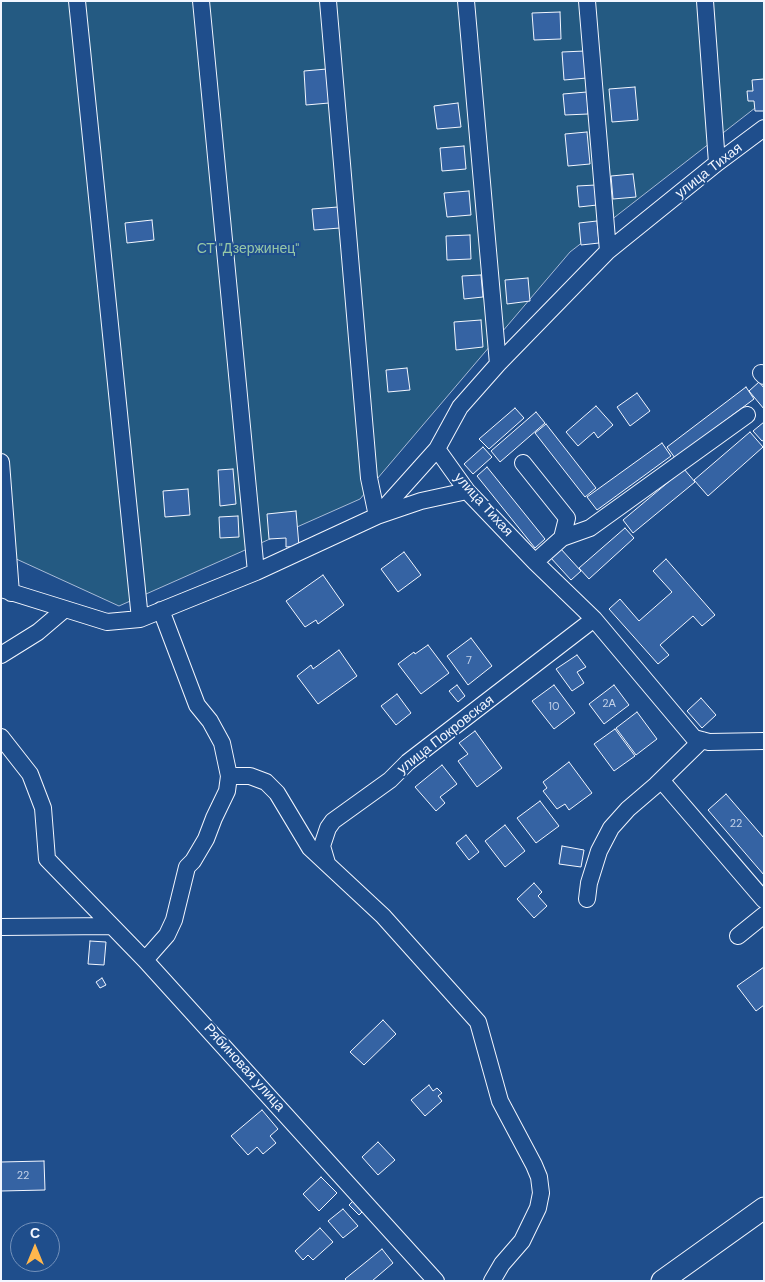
<!DOCTYPE html>
<html>
<head>
<meta charset="utf-8">
<style>
	body { margin:0 }
	#map { position:relative; width:765px; height:1282px; overflow:hidden; background:#1f4e8c; font-family:"DM Sans",sans-serif }
	canvas { display:block }
	.frame { position:absolute; inset:0; border:2px solid #f2f6ff; pointer-events:none }
	.north { position:absolute; left:10px; top:1222px; width:50px; height:50px; box-sizing:border-box; background:#1f4e8c; border:1px solid #7391ba; border-radius:50%; rotate:0deg; font-size:14px; font-weight:700; line-height:20px; text-align:center; color:#f2f6ff }
	.north::after { content:''; display:block; margin:auto; width:18px; height:22px; background:#ffb74d; clip-path:polygon(50% 0,100% 100%,50% 72%,0 100%) }
</style>
</head>
<body>
<div id="map">
<canvas width="765" height="1282"></canvas>
<div class="frame"></div>
<div class="north">С</div>
</div>
<script>
const ctx = document.querySelector('canvas').getContext('2d');
ctx.lineJoin = 'round';
function fill(path, color) { ctx.fillStyle = color; ctx.fill(path, 'evenodd'); }
const poly = rows => new Path2D(rows.map(r => 'M' + r).join(''));
function trace(path, color, width, dash) { ctx.strokeStyle = color; ctx.lineWidth = width; ctx.lineCap = dash ? 'butt' : 'round'; ctx.setLineDash(dash || []); ctx.stroke(path); }
function drawText(font, color, halo, rows, align = 'center') {
  ctx.font = font + ' "DM Sans",sans-serif'; ctx.lineWidth = 4; ctx.setLineDash([]); ctx.textBaseline = 'middle'; ctx.strokeStyle = halo; ctx.fillStyle = color; for (const [text, x, y, turn = 0] of rows) {
    ctx.save(); ctx.translate(x, y); ctx.rotate((+turn || 0) * Math.PI / 180); ctx.textAlign = isNaN(turn) ? turn : align; if (halo) ctx.strokeText(text, 0, 0); ctx.fillText(text, 0, 0); ctx.restore();
  }
}
const green = poly([
	[1,1,764,1,764,101,570,252,360,499,119,606,1,552,1,1]
]);
fill(green, '#245a82');
trace(green, '#a8bbd7', 1);
const building = poly([
	[560,12,561,39,534,40,532,13,560,12],
	[585,51,587,78,564,80,562,52,585,51],
	[327,69,329,103,306,105,304,71,327,69],
	[764,79,764,111,755,111,754,101,748,101,747,91,753,91,752,80,764,79],
	[635,87,638,120,612,122,609,89,635,87],
	[587,92,588,114,565,115,563,94,587,92],
	[458,103,461,127,437,129,434,106,458,103],
	[587,132,590,164,568,166,565,134,587,132],
	[464,146,466,169,442,171,440,148,464,146],
	[633,174,636,197,613,199,611,176,633,174],
	[596,185,597,205,579,207,577,186,596,185],
	[469,191,471,215,447,217,444,193,469,191],
	[338,207,340,228,314,230,312,209,338,207],
	[152,220,154,240,127,243,125,223,152,220],
	[597,221,599,243,581,245,579,223,597,221],
	[470,235,471,259,447,260,446,236,470,235],
	[481,275,483,297,464,299,462,276,481,275],
	[528,278,530,301,507,304,505,280,528,278],
	[481,320,483,347,456,350,454,322,481,320],
	[407,368,410,390,388,392,386,370,407,368],
	[759,382,764,388,764,409,749,391,759,382],
	[746,387,754,399,675,458,667,447,746,387],
	[637,393,650,411,630,426,617,407,637,393],
	[596,406,613,425,598,438,594,432,578,446,566,432,596,406],
	[515,408,524,418,489,449,479,439,515,408],
	[536,412,545,423,500,462,491,451,536,412],
	[764,422,764,440,762,441,753,431,764,422],
	[546,424,596,488,585,497,535,433,546,424],
	[750,432,763,447,708,496,694,480,750,432],
	[662,443,671,456,597,510,587,497,662,443],
	[483,447,492,457,473,474,464,464,483,447],
	[487,467,545,539,535,548,477,476,487,467],
	[233,469,236,504,220,506,218,470,233,469],
	[684,469,695,482,633,533,623,520,684,469],
	[188,489,190,515,165,517,163,491,188,489],
	[296,511,299,546,286,547,286,538,269,539,267,514,296,511],
	[238,516,239,537,220,538,219,517,238,516],
	[625,528,634,538,589,579,579,568,625,528],
	[560,548,581,571,571,580,550,557,560,548],
	[404,552,421,575,398,592,381,569,404,552],
	[666,559,715,615,702,626,693,616,660,645,669,655,658,664,609,609,620,599,639,621,672,592,653,571,666,559],
	[323,575,344,605,318,624,316,620,305,627,286,601,323,575],
	[471,638,492,666,468,685,447,656,471,638],
	[428,645,449,673,421,694,398,664,414,652,415,654,428,645],
	[339,650,357,676,318,704,297,676,311,665,313,669,339,650],
	[577,655,586,667,577,672,584,683,572,691,556,669,577,655],
	[457,685,465,696,458,702,449,691,457,685],
	[554,685,575,713,554,729,532,701,554,685],
	[614,685,629,705,604,724,589,704,614,685],
	[397,694,411,713,396,725,381,706,397,694],
	[701,698,716,715,702,728,687,711,701,698],
	[637,712,657,739,636,755,616,728,637,712],
	[615,729,635,756,614,771,594,744,615,729],
	[475,731,502,768,477,787,458,761,468,754,459,743,475,731],
	[569,762,592,793,569,810,565,804,557,809,543,791,547,788,543,782,569,762],
	[442,765,457,784,440,797,445,803,436,811,415,787,442,765],
	[726,794,764,838,764,875,708,810,726,794],
	[540,801,559,826,536,843,517,818,540,801],
	[505,825,525,851,505,867,485,841,505,825],
	[466,835,479,852,469,860,456,843,466,835],
	[562,846,584,850,581,867,559,864,562,846],
	[534,883,542,892,538,896,547,906,534,918,517,899,534,883],
	[90,941,106,942,104,965,88,964,90,941],
	[764,967,764,1005,756,1011,737,986,764,967],
	[102,978,106,985,100,988,96,982,102,978],
	[383,1020,396,1034,364,1065,350,1052,383,1020],
	[429,1085,433,1091,437,1088,442,1093,438,1096,442,1101,425,1116,411,1100,429,1085],
	[262,1110,278,1129,270,1136,276,1143,263,1154,257,1147,248,1155,231,1136,262,1110],
	[378,1142,395,1160,378,1175,362,1157,378,1142],
	[44,1161,45,1190,1,1191,1,1162,44,1161],
	[321,1177,337,1193,319,1211,303,1194,321,1177],
	[354,1200,364,1210,359,1215,349,1205,354,1200],
	[343,1209,358,1226,343,1238,328,1221,343,1209],
	[320,1228,333,1242,313,1260,308,1255,303,1260,295,1251,320,1228],
	[382,1249,393,1263,372,1281,347,1281,345,1279,382,1249]
]);
fill(building, '#3563a3');
trace(building, '#f2f6ff', 1);
const minor = poly([
	[77,1,140,619],
	[201,1,256,572],
	[328,1,369,478,377,516,437,449],
	[466,1,498,364],
	[587,1,608,251],
	[705,1,717,163],
	[764,128,717,163,608,251,498,364,460,407,437,449,467,491,535,562,594,619,694,738,709,742,764,741],
	[761,373,764,376],
	[1,462,11,593],
	[523,463,567,518,562,538],
	[535,562,562,538,590,528,747,415],
	[1,589,107,622,140,619,256,572,377,516,421,501,467,491],
	[1,655,38,632,65,609],
	[1,737,30,774,43,808,47,859,145,960,436,1281],
	[229,776,250,776,266,782,277,793,310,848,383,916,478,1022,500,1101,534,1165,539,1177,541,1193,538,1208,522,1241,502,1264,492,1281],
	[661,780,764,900],
	[327,863,322,846,328,828,333,821,390,780,408,762,594,619],
	[587,899,589,883,599,851,611,828,628,809,656,785,702,740],
	[1,927,111,926],
	[738,936,764,915],
	[145,960,167,935,174,920,187,867,193,861,206,839,214,818,227,791,229,776,222,743,210,721,197,705,161,610]
]);
const major = poly([
	[662,1281,764,1208]
]);
trace(minor, '#f2f6ff', 18);
trace(major, '#f2f6ff', 23);
trace(minor, '#1f4e8c', 16);
trace(major, '#1f4e8c', 21);
drawText('11px', '#c3d1e8', null, [
	["7",469,661],
	["2А",609,704],
	["10",554,707],
	["22",736,824],
	["22",23,1176]
]);
drawText('14px', '#f2f6ff', '#1f4e8c', [
	["улица Тихая",709,171,-38],
	["улица Тихая",483,505,48],
	["улица Покровская",446,735,-38],
	["Рябиновая улица",244,1068,48]
]);
drawText('14px', '#97c8a6', '#1f4e8c', [
	["СТ \"Дзержинец\"",248,249]
]);
</script>
</body>
</html>
